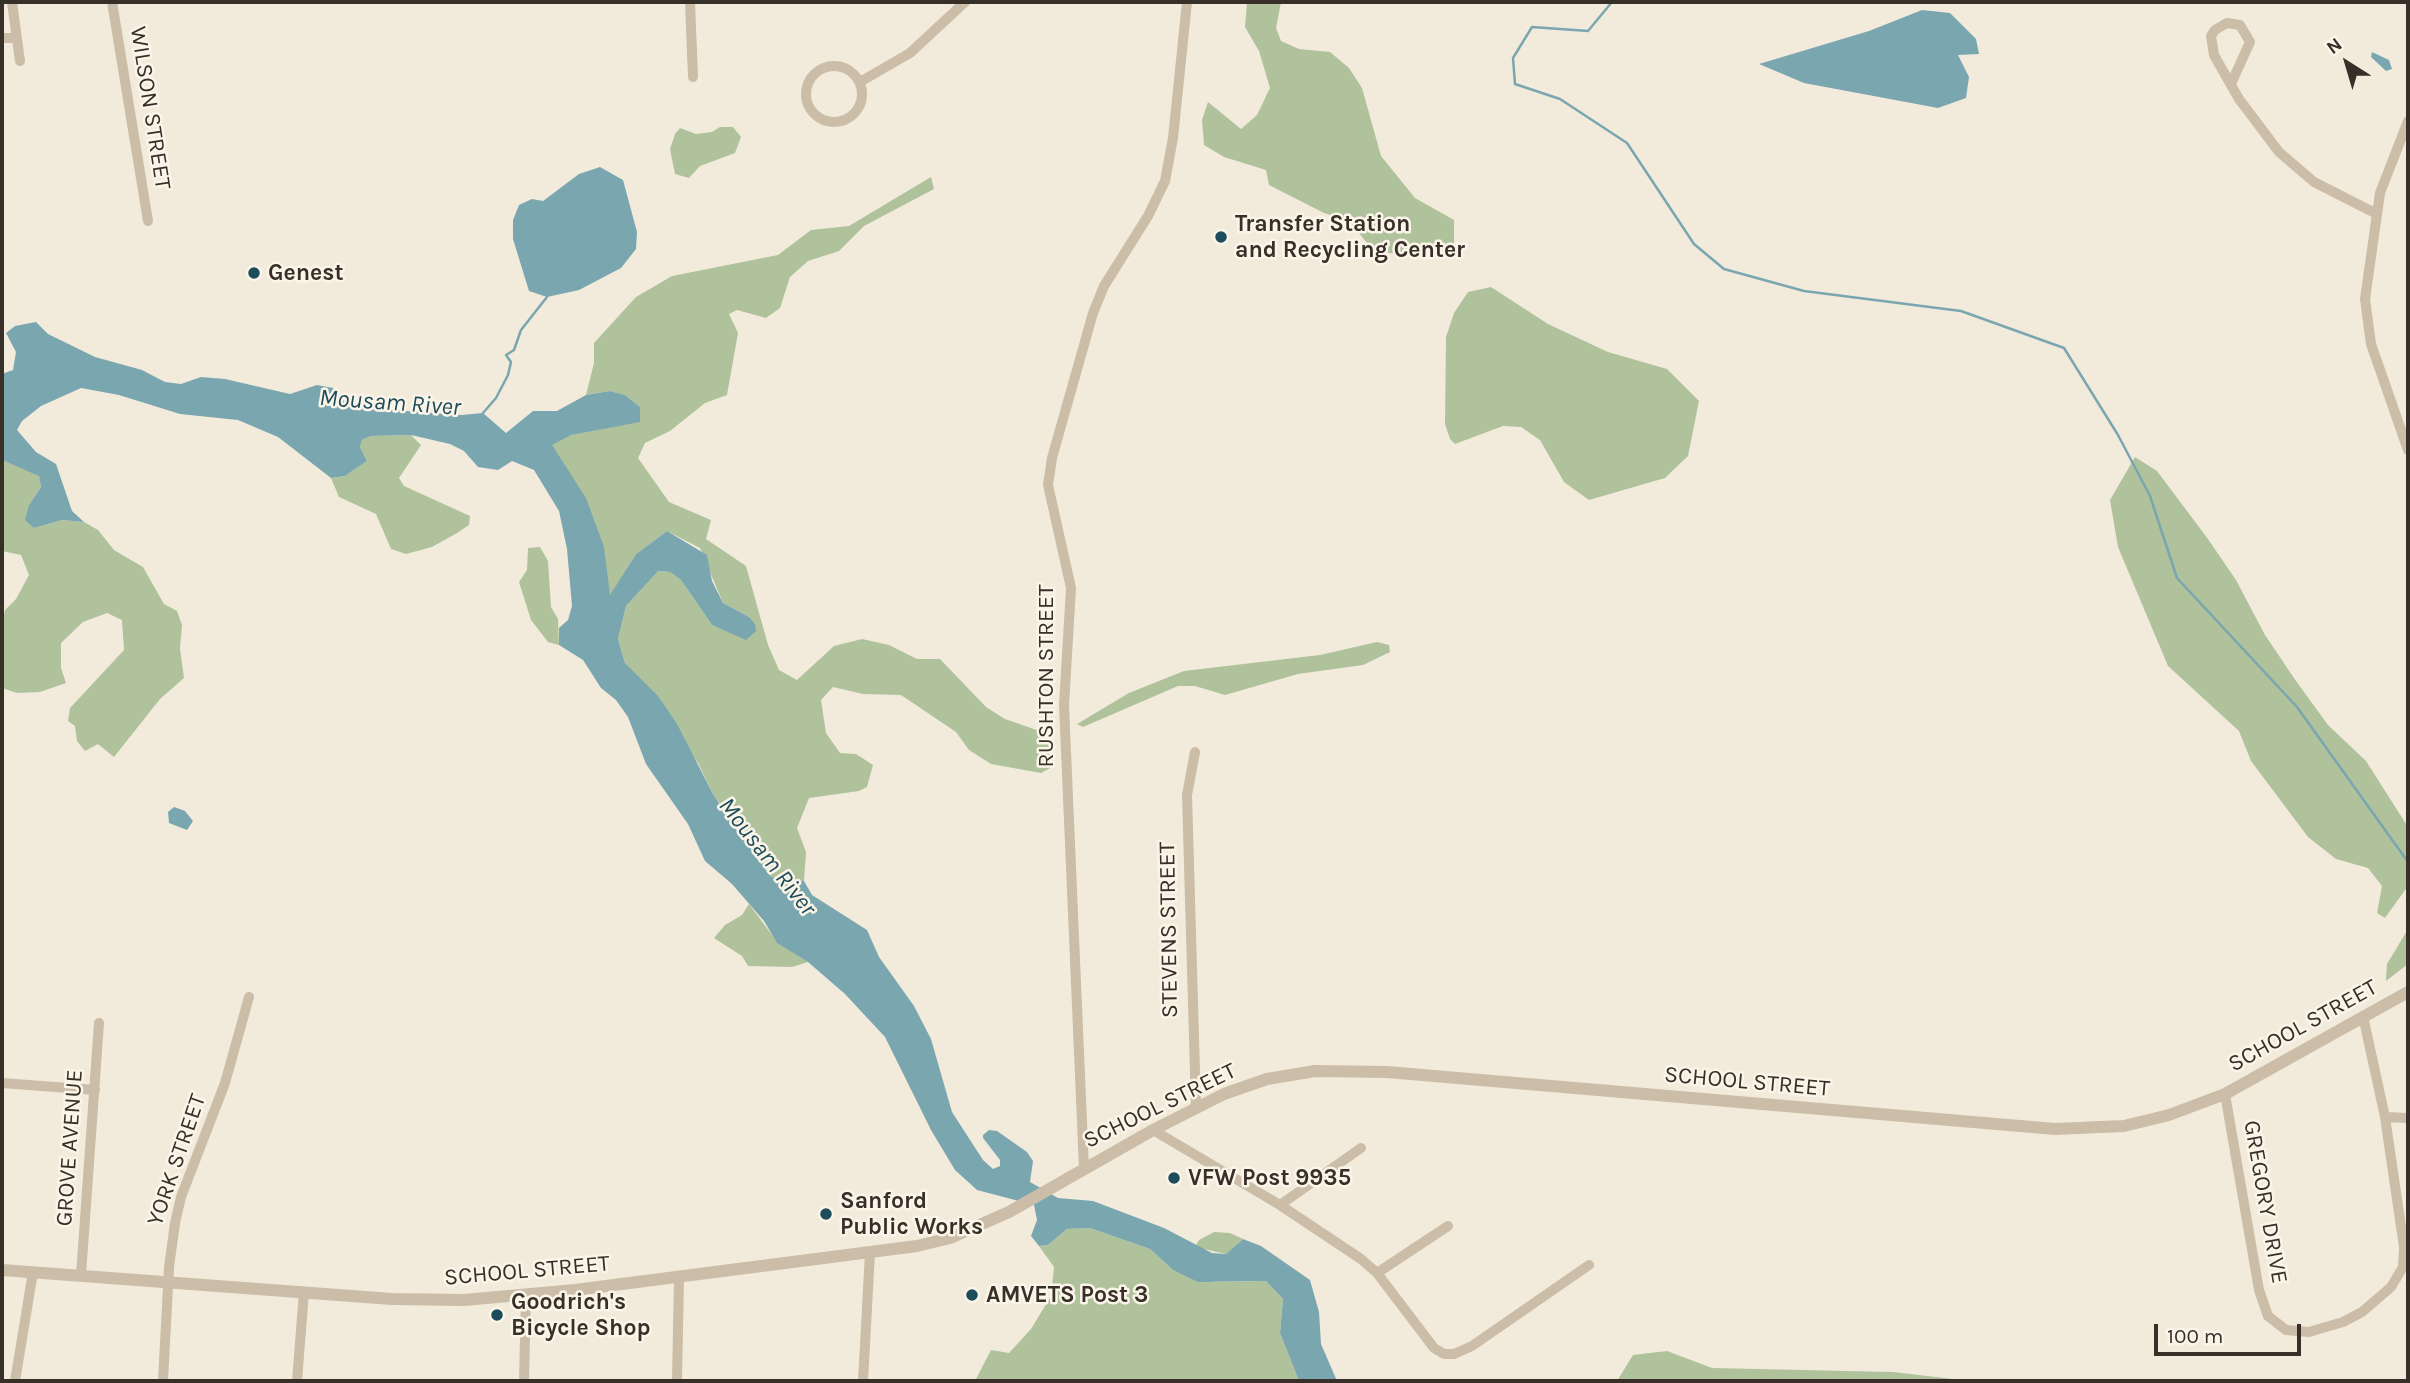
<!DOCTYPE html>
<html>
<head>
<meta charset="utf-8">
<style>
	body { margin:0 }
	#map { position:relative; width:2410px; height:1383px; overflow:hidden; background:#f2ebdc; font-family:Karla,sans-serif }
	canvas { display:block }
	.frame { position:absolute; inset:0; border:4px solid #372f28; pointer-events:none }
	.north { position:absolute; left:2312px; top:28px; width:70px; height:70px; -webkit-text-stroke:5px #faf5e8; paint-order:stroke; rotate:323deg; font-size:19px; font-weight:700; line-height:28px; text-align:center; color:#372f28 }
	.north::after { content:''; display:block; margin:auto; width:24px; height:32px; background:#372f28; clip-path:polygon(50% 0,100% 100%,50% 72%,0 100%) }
	.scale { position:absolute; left:2154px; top:1324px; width:147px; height:32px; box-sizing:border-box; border:4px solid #372f28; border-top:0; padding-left:9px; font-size:21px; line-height:24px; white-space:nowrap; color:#372f28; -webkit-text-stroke:5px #faf5e8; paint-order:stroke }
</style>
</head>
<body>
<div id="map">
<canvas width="2410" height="1383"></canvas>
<div class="frame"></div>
<div class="north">N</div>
<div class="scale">100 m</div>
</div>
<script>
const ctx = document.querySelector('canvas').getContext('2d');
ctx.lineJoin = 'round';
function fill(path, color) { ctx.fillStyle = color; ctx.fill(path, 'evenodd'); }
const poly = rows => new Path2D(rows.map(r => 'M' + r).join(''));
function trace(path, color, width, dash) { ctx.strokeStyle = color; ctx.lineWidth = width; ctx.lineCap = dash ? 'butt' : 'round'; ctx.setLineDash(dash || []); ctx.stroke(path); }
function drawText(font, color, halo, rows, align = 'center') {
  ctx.font = font + ' Karla,sans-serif'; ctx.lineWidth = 5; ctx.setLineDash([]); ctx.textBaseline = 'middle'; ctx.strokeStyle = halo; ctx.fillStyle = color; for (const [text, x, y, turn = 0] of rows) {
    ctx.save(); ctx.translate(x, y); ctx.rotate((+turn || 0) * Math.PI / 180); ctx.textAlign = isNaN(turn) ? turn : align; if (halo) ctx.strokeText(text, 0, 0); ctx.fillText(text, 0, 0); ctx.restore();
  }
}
fill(poly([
	[1247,2,1281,2,1276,28,1281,41,1299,49,1330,52,1349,68,1362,88,1381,156,1415,198,1454,220,1454,246,1437,255,1404,256,1372,249,1349,221,1324,213,1269,185,1266,170,1224,157,1204,145,1202,120,1208,102,1241,129,1257,115,1270,88,1259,51,1245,27],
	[720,127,733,127,741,137,735,153,700,166,689,178,675,174,670,149,675,134,680,128,696,134,712,132],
	[931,177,934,189,864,226,839,251,808,261,790,277,780,308,766,318,737,310,729,314,738,333,727,395,705,403,670,431,645,443,638,458,669,502,711,520,706,539,746,566,768,645,779,670,797,680,834,646,862,639,889,645,917,659,940,659,986,707,1005,719,1048,734,1050,768,1041,773,991,764,969,750,956,732,901,695,863,694,833,687,821,700,826,733,840,753,856,754,873,765,867,787,859,791,809,798,797,828,806,852,804,881,772,877,713,794,698,763,625,663,618,639,626,606,657,571,670,572,681,580,712,625,729,632,749,617,723,603,700,548,667,531,636,554,610,596,606,570,551,444,570,435,640,421,640,407,625,395,610,391,586,395,594,363,594,343,636,297,672,276,778,255,811,230,849,226],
	[1491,287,1548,324,1608,352,1667,369,1699,401,1688,456,1665,478,1589,500,1564,482,1540,440,1521,427,1503,426,1455,444,1450,439,1445,424,1446,337,1454,313,1468,292],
	[411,435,421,445,399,478,404,486,470,516,469,525,457,533,432,547,406,554,391,549,376,514,339,497,331,478,345,476,367,461,360,447,362,440,371,436],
	[2135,457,2157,471,2208,539,2236,580,2265,635,2296,681,2328,725,2366,761,2408,827,2408,886,2385,918,2377,913,2382,886,2368,868,2336,859,2308,837,2251,761,2239,731,2168,666,2118,547,2110,500],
	[2,460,39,475,41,487,29,505,34,528,62,520,84,522,98,530,114,550,143,567,164,604,177,611,182,625,180,649,184,678,160,699,114,757,98,744,85,751,77,741,75,726,68,721,70,708,124,650,122,620,107,613,83,622,61,643,61,668,66,683,40,692,17,693,2,688,2,625,5,610,16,599,29,575,21,555,2,551],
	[540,547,548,561,551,607,558,619,559,645,548,642,531,620,519,582,527,570,528,548],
	[1377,642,1389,645,1390,652,1363,665,1298,674,1225,695,1195,686,1178,686,1083,727,1077,724,1129,693,1184,671,1320,655],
	[749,904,778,943,808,962,792,967,748,966,742,956,714,938,725,925,742,915],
	[2408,929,2408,964,2386,981,2387,964],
	[1090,1228,1150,1249,1173,1270,1215,1282,1266,1281,1283,1299,1280,1333,1299,1381,975,1381,991,1350,1009,1353,1031,1329,1051,1296,1054,1267,1039,1246,1048,1245,1067,1229],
	[1214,1232,1230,1233,1243,1239,1226,1254,1195,1247,1199,1240],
	[1667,1351,1712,1368,1893,1372,1970,1381,1617,1381,1633,1355]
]), '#afc29c');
fill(poly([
	[1922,10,1950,13,1976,39,1979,54,1958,55,1969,77,1966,98,1938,108,1804,83,1759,64,1869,31],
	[2372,52,2389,60,2392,69,2386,71,2371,57],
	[600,167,623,180,637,232,636,249,621,268,579,290,547,297,529,291,513,239,513,220,519,205,532,199,543,201,579,174],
	[36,322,48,334,95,357,142,370,165,382,181,384,201,377,225,379,290,394,317,385,333,388,350,407,461,415,483,413,506,433,533,411,557,411,586,395,610,391,625,395,640,407,640,422,571,435,552,445,586,498,604,547,610,595,636,554,667,531,707,555,712,581,723,603,749,617,755,624,756,631,746,640,712,625,681,580,670,572,658,571,626,606,618,639,625,663,658,696,677,724,713,794,736,829,759,856,767,872,772,877,804,881,812,895,867,930,879,957,914,1006,931,1039,952,1112,983,1160,993,1169,1000,1166,1000,1160,983,1138,983,1135,989,1130,997,1131,1027,1152,1033,1161,1030,1182,1058,1198,1093,1201,1164,1228,1212,1253,1226,1254,1243,1239,1261,1246,1310,1280,1319,1312,1321,1344,1337,1381,1299,1381,1280,1333,1283,1299,1266,1281,1198,1282,1173,1270,1150,1249,1090,1228,1067,1229,1048,1245,1039,1246,1031,1236,1037,1220,1034,1205,977,1190,955,1170,931,1130,885,1037,845,994,808,962,777,943,764,921,732,884,705,861,688,824,646,764,628,717,616,700,601,688,583,660,559,645,559,628,568,620,572,606,567,549,559,511,534,470,512,461,498,470,478,467,464,451,450,444,411,435,371,436,362,440,360,447,367,461,345,476,331,478,278,437,238,420,180,414,119,395,81,388,41,406,22,421,17,430,36,452,56,464,72,511,84,522,62,520,34,528,25,520,29,505,41,487,39,476,2,460,2,374,13,370,16,352,6,333,15,326],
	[174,807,185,811,193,821,187,830,169,823,168,812]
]), '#7aa6b0');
trace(poly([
	[1612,2,1588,31,1532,27,1513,58,1515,84,1560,99,1627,143,1694,244,1724,269,1804,291,1961,311,2064,348,2118,435,2150,496,2177,578,2297,707,2408,862],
	[483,413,496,398,508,375,511,362,506,355,514,350,521,330,547,297]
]), '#7aa6b0', 2.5);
trace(poly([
	[12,2,20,61],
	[112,2,148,221],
	[690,2,693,77],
	[2,38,17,38],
	'806 94a28 28 0 1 1 56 0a28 28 0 1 1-56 0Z',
	[860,82,910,53,965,2],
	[2231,84,2250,42,2240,25,2227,23,2215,30,2211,36,2214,55,2239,99,2279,152,2314,182,2375,213],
	[2408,121,2380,193,2365,299,2371,344,2408,450],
	[1195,752,1187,795,1196,1107],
	[2,1083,95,1090],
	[2225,1094,2259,1290,2268,1316,2286,1330,2309,1332,2343,1322,2362,1312,2391,1287,2403,1267,2404,1247,2385,1117,2363,1016],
	[2385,1117,2408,1118],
	[1153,1130,1280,1205,1361,1259,1377,1273,1434,1348,1444,1354,1454,1354,1472,1346,1589,1265],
	[1084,1168,1064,705,1071,588,1048,485,1052,458,1093,313,1104,286,1148,216,1165,181,1173,138,1187,2],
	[1280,1205,1361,1148],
	[1377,1273,1448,1226],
	[81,1275,99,1023],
	[15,1381,33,1272],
	[163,1381,169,1267,175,1223,181,1197,225,1083,249,997],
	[297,1381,304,1292],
	[524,1381,526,1295],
	[677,1381,679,1277],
	[863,1381,870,1253]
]), '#cbbda7', 10);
trace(poly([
	[2,1270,392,1299,464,1300,575,1290,917,1246,950,1238,1009,1212,1153,1130,1224,1094,1267,1079,1315,1071,1387,1072,2055,1129,2124,1126,2169,1115,2225,1094,2408,992]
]), '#cbbda7', 12);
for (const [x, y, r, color] of [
	[1221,237,7,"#1d4c5a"],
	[254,273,7,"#1d4c5a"],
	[1174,1178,7,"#1d4c5a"],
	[826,1214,7,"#1d4c5a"],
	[972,1295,7,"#1d4c5a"],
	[497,1315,7,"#1d4c5a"]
]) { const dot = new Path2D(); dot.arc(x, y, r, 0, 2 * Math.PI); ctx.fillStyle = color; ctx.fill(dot); trace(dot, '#faf5e8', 2.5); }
drawText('23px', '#372f28', '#faf5e8', [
	["WILSON STREET",150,108,81],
	["RUSHTON STREET",1046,676,-90],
	["STEVENS STREET",1169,930,-91],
	["SCHOOL STREET",2303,1026,-29],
	["SCHOOL STREET",1747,1082,5],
	["SCHOOL STREET",1160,1106,-26],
	["GROVE AVENUE",70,1148,-86],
	["YORK STREET",177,1160,-71],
	["GREGORY DRIVE",2265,1202,80],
	["SCHOOL STREET",527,1271,-5]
]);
drawText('bold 23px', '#372f28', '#faf5e8', [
	["Transfer Station",1235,224],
	["and Recycling Center",1235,250],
	["Genest",268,273],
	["VFW Post 9935",1188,1178],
	["Sanford",840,1201],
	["Public Works",840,1227],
	["AMVETS Post 3",986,1295],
	["Goodrich's",511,1302],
	["Bicycle Shop",511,1328]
], 'left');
drawText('italic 24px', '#1d4c5a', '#faf5e8', [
	["Mousam River",390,403,4],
	["Mousam River",767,857,52]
]);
</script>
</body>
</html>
